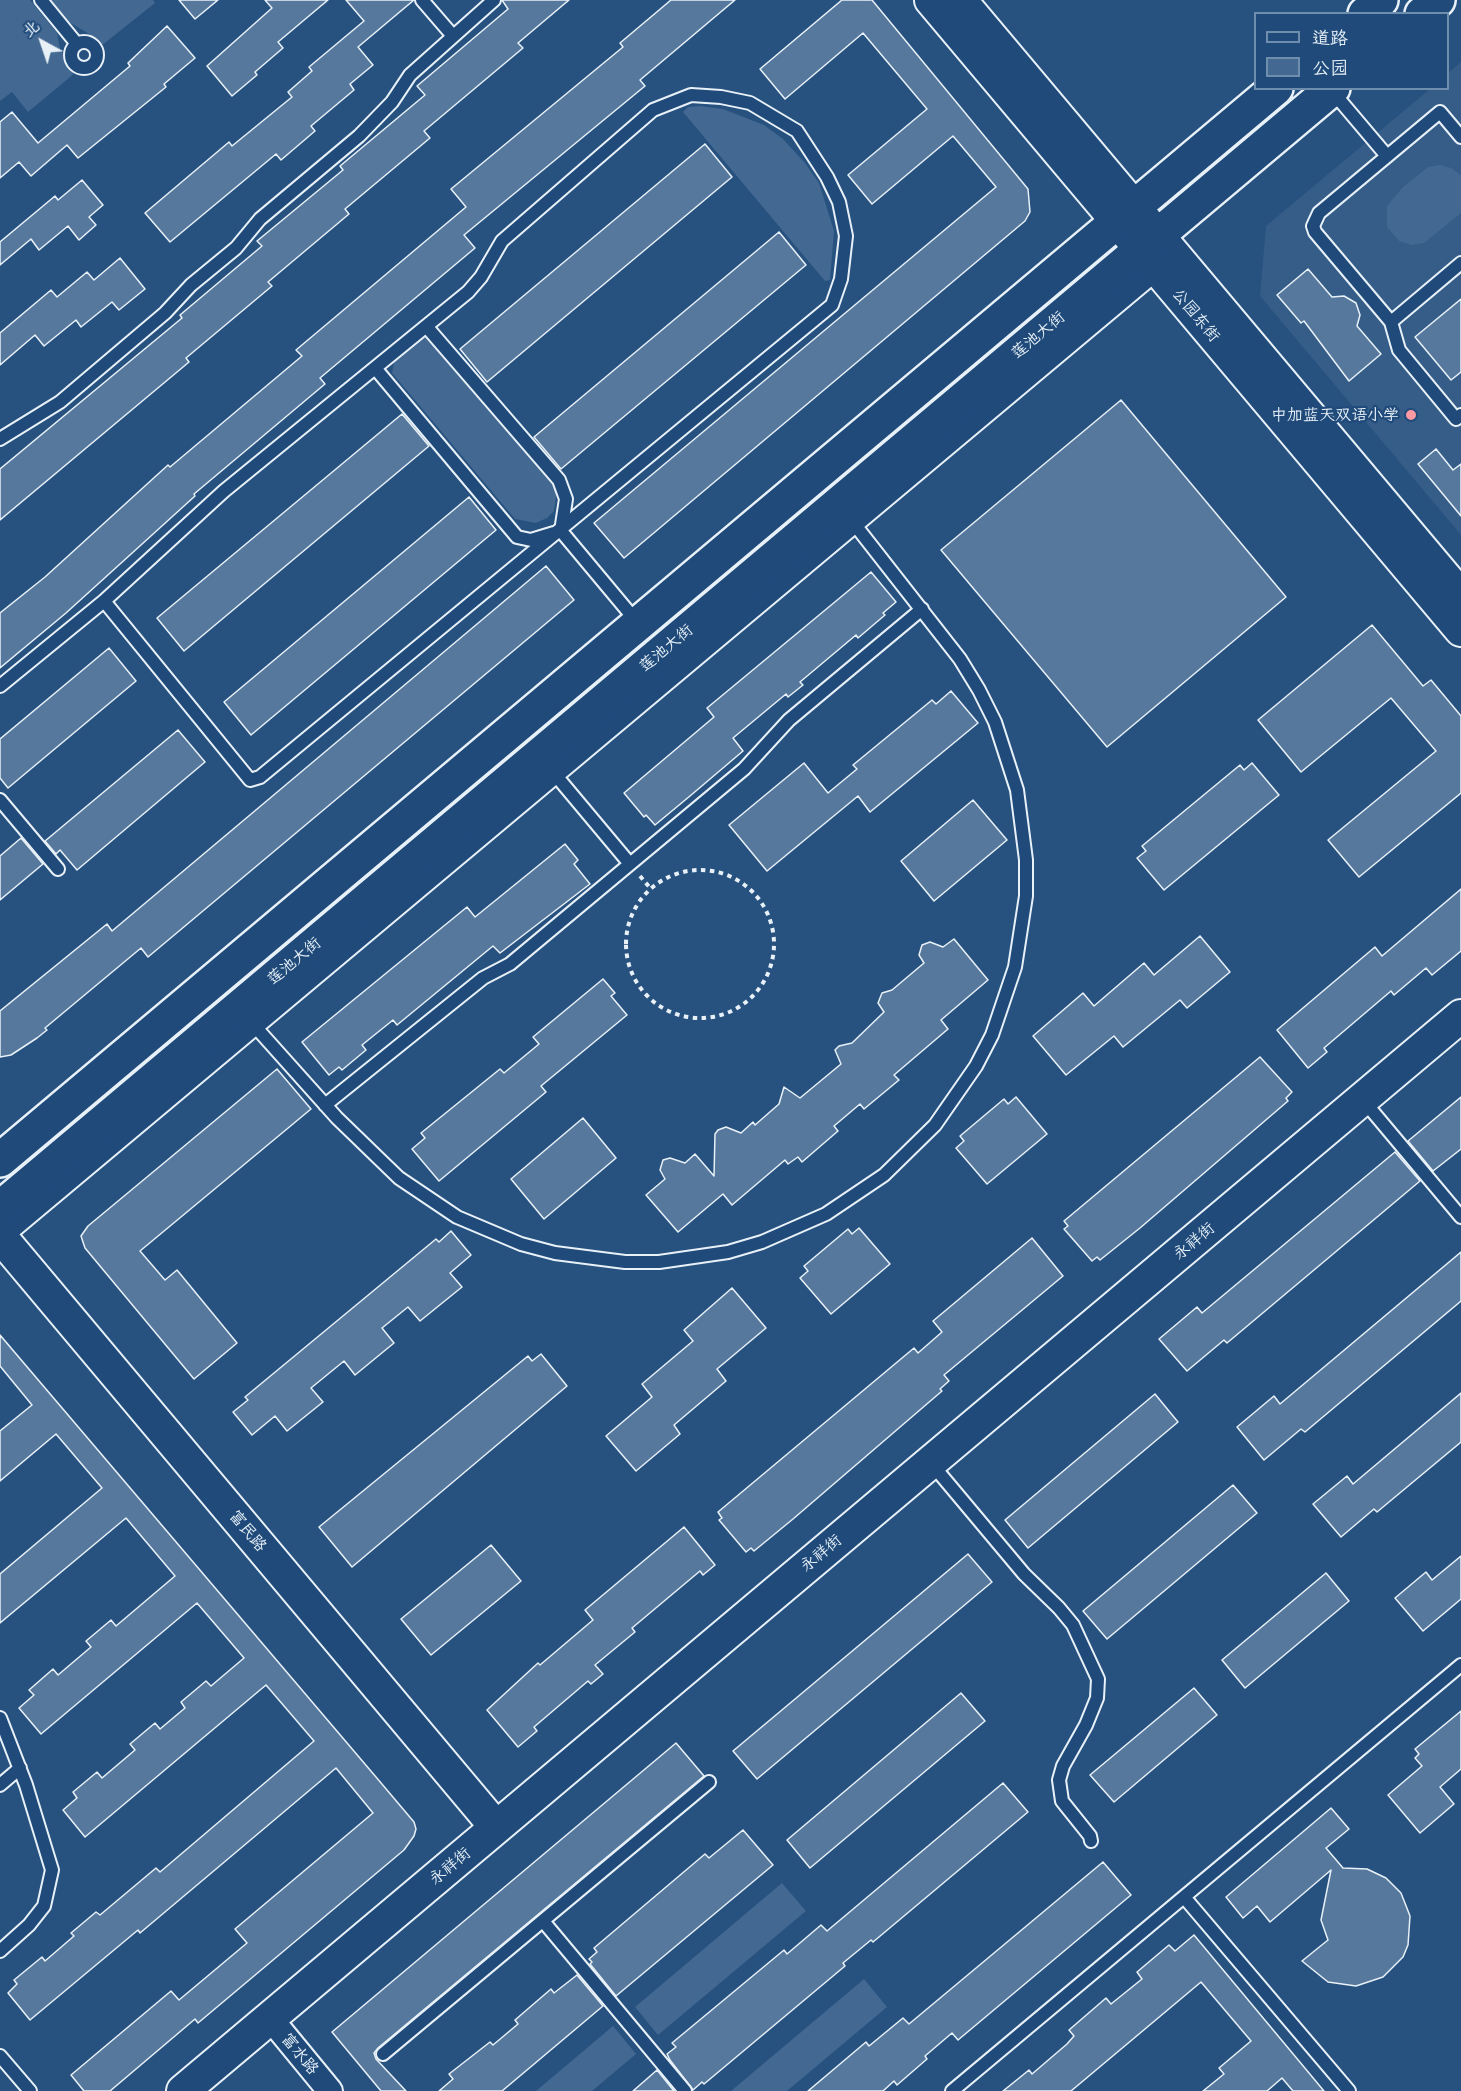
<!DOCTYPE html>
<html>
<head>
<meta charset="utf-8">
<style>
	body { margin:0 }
	#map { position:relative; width:1461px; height:2091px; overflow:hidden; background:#27517f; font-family:Mali,"LXGW WenKai TC",sans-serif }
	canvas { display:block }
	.legend { position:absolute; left:1254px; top:12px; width:195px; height:78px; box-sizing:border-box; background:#1f4a7a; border:2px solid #6f8dac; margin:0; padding:8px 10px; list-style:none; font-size:18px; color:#e8f1f8 }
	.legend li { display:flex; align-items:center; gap:12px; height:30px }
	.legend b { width:30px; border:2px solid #6f8dac }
	.north { position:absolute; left:12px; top:12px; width:60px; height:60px; -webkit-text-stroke:4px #1f4a7a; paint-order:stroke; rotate:320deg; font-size:16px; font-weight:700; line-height:24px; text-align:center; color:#e8f1f8 }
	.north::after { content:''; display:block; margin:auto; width:21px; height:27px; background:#e8f1f8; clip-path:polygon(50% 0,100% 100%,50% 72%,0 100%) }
</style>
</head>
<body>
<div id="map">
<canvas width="1461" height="2091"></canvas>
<ul class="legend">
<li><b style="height:8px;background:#1f4a7a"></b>道路</li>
<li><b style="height:16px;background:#436891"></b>公园</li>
</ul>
<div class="north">北</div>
</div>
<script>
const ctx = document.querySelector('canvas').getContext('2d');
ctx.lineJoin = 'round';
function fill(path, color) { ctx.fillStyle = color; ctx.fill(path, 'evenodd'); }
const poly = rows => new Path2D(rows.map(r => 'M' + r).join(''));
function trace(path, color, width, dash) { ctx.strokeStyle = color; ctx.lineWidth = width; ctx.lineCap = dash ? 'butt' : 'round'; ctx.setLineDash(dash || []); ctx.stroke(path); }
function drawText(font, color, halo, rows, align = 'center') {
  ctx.font = font + ' Mali,"LXGW WenKai TC",sans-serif'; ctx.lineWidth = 4.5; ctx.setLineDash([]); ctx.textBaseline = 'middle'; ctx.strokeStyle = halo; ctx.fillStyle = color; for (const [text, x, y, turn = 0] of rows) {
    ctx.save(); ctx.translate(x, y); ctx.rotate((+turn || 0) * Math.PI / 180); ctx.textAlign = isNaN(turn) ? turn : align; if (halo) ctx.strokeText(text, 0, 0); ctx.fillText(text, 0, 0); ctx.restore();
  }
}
fill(poly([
	[1461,62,1461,535,1260,296,1266,226,1430,89,1448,88,1448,73]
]), '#355d88');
fill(poly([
	[0,0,30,0,57,33,60,49,73,68,74,73,69,78,28,112,12,92,0,101],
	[50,0,153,0,155,3,101,46,86,32,67,21],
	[700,106,723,109,764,125,783,139,805,163,819,183,834,231,830,280,825,281,683,112,688,107],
	[1440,165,1451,168,1461,175,1461,213,1424,243,1412,245,1399,241,1387,227,1387,206,1402,188,1428,167],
	[423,337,431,340,549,472,557,491,554,511,547,518,536,523,515,519,392,373,395,357,417,339],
	[782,1883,806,1911,658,2035,635,2007],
	[864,1979,887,2007,787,2091,731,2091],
	[613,2026,636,2054,592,2091,536,2091]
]), '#436891');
const building = poly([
	[179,0,218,0,195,19,179,0],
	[265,0,328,0,278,42,283,48,255,72,257,75,232,96,207,66,272,8,265,0],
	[346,0,414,0,358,47,373,65,350,84,354,90,311,126,315,131,281,160,276,154,170,242,145,213,229,142,232,146,292,97,288,92,312,71,309,67,364,21,346,0],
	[502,0,569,0,518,43,523,48,424,131,430,138,345,209,349,214,268,282,272,286,186,358,189,362,0,520,0,469,182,318,180,315,262,246,257,241,343,170,340,166,425,95,417,86,508,9,502,0],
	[671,0,735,0,640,80,645,86,464,235,475,248,320,378,325,384,194,494,195,496,66,613,0,668,0,613,45,577,168,465,170,467,302,356,296,350,466,207,451,189,623,47,620,43,671,0],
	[842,0,872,0,1028,189,1030,212,1025,221,624,558,594,523,996,187,953,136,872,204,848,175,927,109,863,33,785,99,760,69,842,0],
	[167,26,195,58,164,84,166,87,78,158,67,145,31,176,19,162,0,178,0,122,12,112,38,143,130,66,128,63,167,26],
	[705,144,732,177,487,382,460,349,705,144],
	[82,180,103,205,89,217,96,225,79,240,68,226,39,250,31,239,0,265,0,242,55,196,58,200,82,180],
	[779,232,806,265,561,469,534,437,779,232],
	[120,258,145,289,119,310,112,302,81,327,76,320,44,346,35,335,0,365,0,333,51,290,57,297,87,272,94,280,120,258],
	[1308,269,1332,297,1344,296,1356,303,1360,315,1357,326,1381,354,1349,381,1304,321,1301,323,1277,295,1308,269],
	[1461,299,1461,372,1451,380,1415,337,1461,299],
	[1121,400,1286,597,1107,747,941,550,1121,400],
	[402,414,429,446,184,651,157,618,402,414],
	[1436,449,1453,470,1461,464,1461,516,1418,464,1436,449],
	[469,497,496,530,251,735,224,702,469,497],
	[546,566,574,600,148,957,141,948,45,1028,47,1030,37,1038,11,1055,0,1057,0,1011,107,924,112,931,546,566],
	[871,572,896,602,883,613,885,615,858,638,856,635,800,682,803,685,788,697,786,694,733,738,743,751,690,796,655,825,646,815,644,817,624,793,714,717,707,708,871,572],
	[1372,625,1423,686,1431,680,1461,716,1461,793,1359,877,1328,840,1436,751,1391,698,1301,772,1258,720,1372,625],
	[109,648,136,681,8,788,0,778,0,739,109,648],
	[951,691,978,723,870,812,858,796,767,871,729,825,804,763,828,793,857,769,853,765,932,700,936,704,951,691],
	[178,730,205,762,77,870,60,850,56,854,45,841,178,730],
	[1252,763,1279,795,1164,890,1137,858,1146,851,1142,846,1240,765,1244,770,1252,763],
	[973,800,1007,840,934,901,901,861,973,800],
	[21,838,43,864,0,900,0,856,21,838],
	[565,844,578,860,574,864,590,884,500,953,493,946,397,1025,393,1020,362,1045,366,1050,342,1070,339,1067,329,1075,302,1042,467,907,475,917,565,844],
	[1461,889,1461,951,1432,975,1426,968,1394,995,1391,991,1324,1048,1327,1052,1308,1068,1277,1030,1375,947,1382,956,1461,889],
	[1200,936,1230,972,1187,1008,1180,1000,1123,1047,1114,1036,1066,1075,1033,1036,1083,993,1094,1006,1144,963,1154,975,1200,936],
	[954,939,988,980,941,1020,948,1029,894,1075,899,1080,864,1109,860,1104,834,1126,838,1131,802,1162,798,1157,788,1164,785,1160,732,1205,723,1194,678,1232,646,1195,665,1179,660,1170,663,1160,670,1158,685,1163,695,1154,714,1176,715,1134,718,1130,726,1127,741,1133,753,1122,755,1125,779,1104,784,1087,800,1098,841,1064,835,1050,839,1046,852,1043,884,1012,878,1003,882,993,892,990,924,963,919,955,922,945,930,942,943,947,954,939],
	[603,979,615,993,611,996,627,1015,541,1086,546,1092,439,1181,412,1149,425,1138,421,1133,500,1069,504,1073,539,1044,533,1037,603,979],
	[1260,1057,1292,1092,1286,1098,1288,1101,1140,1228,1100,1260,1097,1257,1092,1261,1064,1229,1068,1226,1064,1221,1260,1057],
	[277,1069,311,1109,140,1251,165,1280,177,1270,237,1343,194,1379,85,1248,81,1236,88,1226,277,1069],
	[1016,1097,1047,1134,987,1184,956,1148,964,1141,960,1136,1004,1099,1008,1104,1016,1097],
	[1461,1097,1461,1149,1433,1171,1408,1141,1461,1097],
	[583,1118,616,1158,544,1219,511,1179,583,1118],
	[1395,1152,1420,1181,1227,1343,1224,1340,1187,1371,1159,1339,1197,1307,1202,1313,1395,1152],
	[859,1228,890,1264,831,1314,800,1278,808,1271,804,1266,848,1229,852,1234,859,1228],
	[451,1231,471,1255,450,1273,462,1287,420,1321,408,1307,382,1328,394,1343,355,1375,344,1361,311,1388,323,1402,287,1431,275,1416,252,1435,233,1412,248,1400,245,1397,436,1239,439,1242,451,1231],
	[1032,1238,1063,1276,944,1375,949,1381,940,1389,942,1391,793,1519,754,1551,751,1548,746,1552,719,1520,722,1518,718,1512,914,1348,918,1353,942,1332,933,1321,1032,1238],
	[1461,1252,1461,1301,1305,1432,1301,1429,1264,1460,1237,1427,1274,1396,1280,1404,1461,1252],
	[732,1288,766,1328,717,1369,726,1381,674,1425,680,1434,636,1471,606,1436,652,1397,642,1384,693,1341,684,1330,732,1288],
	[0,1335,376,1777,414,1822,416,1829,414,1836,404,1850,198,2023,195,2019,110,2091,84,2091,71,2075,171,1991,179,2000,247,1943,235,1929,373,1813,336,1768,140,1933,138,1930,30,2020,8,1993,17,1984,14,1980,42,1957,45,1961,74,1936,71,1933,96,1912,100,1915,156,1868,160,1872,314,1741,266,1685,85,1837,63,1810,77,1798,73,1792,97,1772,102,1778,135,1750,130,1744,155,1723,160,1729,185,1708,181,1702,206,1681,211,1686,244,1658,197,1603,41,1734,19,1708,34,1695,29,1690,53,1669,58,1675,91,1647,86,1641,111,1620,116,1626,175,1576,126,1518,0,1623,0,1574,102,1488,56,1434,0,1481,0,1431,32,1405,0,1366,0,1335],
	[541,1354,567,1386,352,1567,319,1527,528,1356,532,1361,541,1354],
	[1461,1393,1461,1442,1377,1512,1374,1509,1341,1537,1313,1504,1347,1476,1353,1484,1461,1393],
	[1155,1394,1178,1422,1028,1548,1005,1520,1155,1394],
	[1233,1485,1257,1513,1107,1639,1083,1611,1233,1485],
	[684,1527,715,1565,703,1575,700,1571,632,1628,635,1632,595,1665,603,1674,591,1684,588,1681,534,1727,537,1731,518,1747,487,1710,538,1663,540,1665,593,1620,585,1610,684,1527],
	[491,1545,521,1581,431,1655,401,1619,491,1545],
	[968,1554,992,1582,757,1779,733,1751,968,1554],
	[1461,1556,1461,1599,1423,1631,1395,1598,1426,1572,1432,1580,1461,1556],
	[1326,1573,1349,1601,1245,1688,1222,1660,1326,1573],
	[1194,1688,1217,1715,1114,1802,1090,1775,1194,1688],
	[961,1693,985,1721,810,1868,787,1840,961,1693],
	[1461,1711,1461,1769,1440,1787,1454,1804,1420,1833,1388,1795,1422,1766,1415,1758,1419,1754,1415,1749,1461,1711],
	[676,1743,704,1776,378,2048,374,2053,376,2059,406,2091,381,2091,332,2032,676,1743],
	[1003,1783,1028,1812,873,1942,871,1940,843,1963,845,1966,704,2084,702,2082,693,2090,670,2060,667,2054,676,2047,672,2043,784,1950,787,1954,821,1925,827,1931,1003,1783],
	[1331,1808,1349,1829,1326,1848,1343,1868,1367,1869,1386,1878,1401,1893,1410,1916,1408,1945,1403,1957,1383,1977,1356,1986,1328,1982,1302,1961,1328,1940,1321,1920,1331,1870,1270,1922,1257,1906,1243,1918,1226,1897,1331,1808],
	[743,1830,773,1865,616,1996,590,1964,592,1962,589,1959,597,1952,594,1948,705,1854,709,1858,743,1830],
	[1103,1862,1131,1895,958,2040,952,2033,925,2056,927,2059,897,2085,894,2081,883,2091,808,2091,866,2042,869,2046,903,2018,909,2024,1103,1862],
	[1194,1935,1324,2091,1293,2091,1282,2078,1267,2091,1203,2091,1224,2074,1219,2068,1251,2041,1201,1982,1071,2091,1003,2091,1029,2070,1032,2074,1067,2044,1074,2036,1069,2030,1106,1998,1111,2004,1142,1979,1137,1972,1169,1945,1175,1951,1194,1935],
	[577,1975,603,2006,502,2091,439,2091,453,2079,449,2074,490,2042,493,2045,518,2024,515,2020,551,1989,554,1993,577,1975],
	[657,2070,674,2091,633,2091,657,2070]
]);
fill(building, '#57789d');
trace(building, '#e8f1f8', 1.5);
const service = poly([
	[41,0,77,44],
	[422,0,453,36],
	'71 55a13 13 0 1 1 26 0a13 13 0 1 1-26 0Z',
	[1332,91,1387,156],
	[1461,137,1440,112,1319,213,1313,226,1315,232,1391,322,1399,350,1456,419,1461,415],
	[1391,322,1461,263],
	[426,326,559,480,566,499,561,531],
	[375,368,517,537,531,540,554,533],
	[0,439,60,402,165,313,191,285,236,248,260,219,359,136,392,102,410,75,494,0],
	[561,531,637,622],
	[0,686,104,601,224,491,468,292,481,277,502,241,653,110,691,95,721,97,750,103,797,131,827,177,839,202,846,236,841,279,832,305,260,777,250,780,104,601],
	[553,772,630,864],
	[0,800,58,869],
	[252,1023,337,1118,399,1178,457,1217,521,1244,555,1253,625,1262,659,1262,728,1252,762,1242,826,1214,884,1175,935,1125,976,1066,992,1035,1015,967,1026,896,1026,860,1017,790,995,722,979,690,960,659,852,521],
	[1363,1100,1461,1217],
	[325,1105,483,978,510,964,744,769,789,720,922,609],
	[931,1463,1024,1574,1059,1608,1073,1625,1098,1679,1097,1698,1086,1725,1063,1766,1059,1780,1062,1801,1090,1836,1091,1841],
	[0,1718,26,1785,52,1870,44,1906,29,1925,0,1951],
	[0,1785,20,1768],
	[1184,1897,1349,2091],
	[543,1921,685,2091],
	[383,2054,709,1782],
	[0,2056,30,2091],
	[952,2091,1461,1665]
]);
const minor = poly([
	[0,1235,1156,267],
	[270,2018,330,2091]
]);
const tertiary = poly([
	[931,0,1461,630],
	[960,0,1461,596],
	[0,1236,496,1827],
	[183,2091,1461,1016]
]);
const secondary = poly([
	[1365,14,1381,0],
	[1422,14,1438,0],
	[0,1160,1276,88],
	[0,1208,1333,88]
]);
trace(service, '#e8f1f8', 16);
trace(minor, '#e8f1f8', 28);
trace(tertiary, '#e8f1f8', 36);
trace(secondary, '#e8f1f8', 38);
trace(poly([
	'626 944a74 74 0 1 1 148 0a74 74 0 1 1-148 0Z',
	[640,876,651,889]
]), '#e8f1f8', 4, [4.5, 4.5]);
trace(service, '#1f4a7a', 12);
trace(minor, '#1f4a7a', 24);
trace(tertiary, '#1f4a7a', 32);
trace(secondary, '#1f4a7a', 33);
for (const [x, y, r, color] of [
	[1411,415,6,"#ff9aa2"]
]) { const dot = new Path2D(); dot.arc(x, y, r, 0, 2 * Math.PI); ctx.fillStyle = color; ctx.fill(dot); trace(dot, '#1f4a7a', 2); }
drawText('16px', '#e8f1f8', '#1f4a7a', [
	["公园东街",1196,315,50],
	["莲池大街",1038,335,-40],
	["莲池大街",666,648,-40],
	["莲池大街",294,961,-40],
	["永祥街",1194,1241,-40],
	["富民路",248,1531,50],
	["永祥街",821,1553,-40],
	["永祥街",450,1866,-40],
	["富水路",300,2054,50]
]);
drawText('16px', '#e8f1f8', '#1f4a7a', [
	["中加蓝天双语小学",1399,415]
], 'right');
</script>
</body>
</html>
